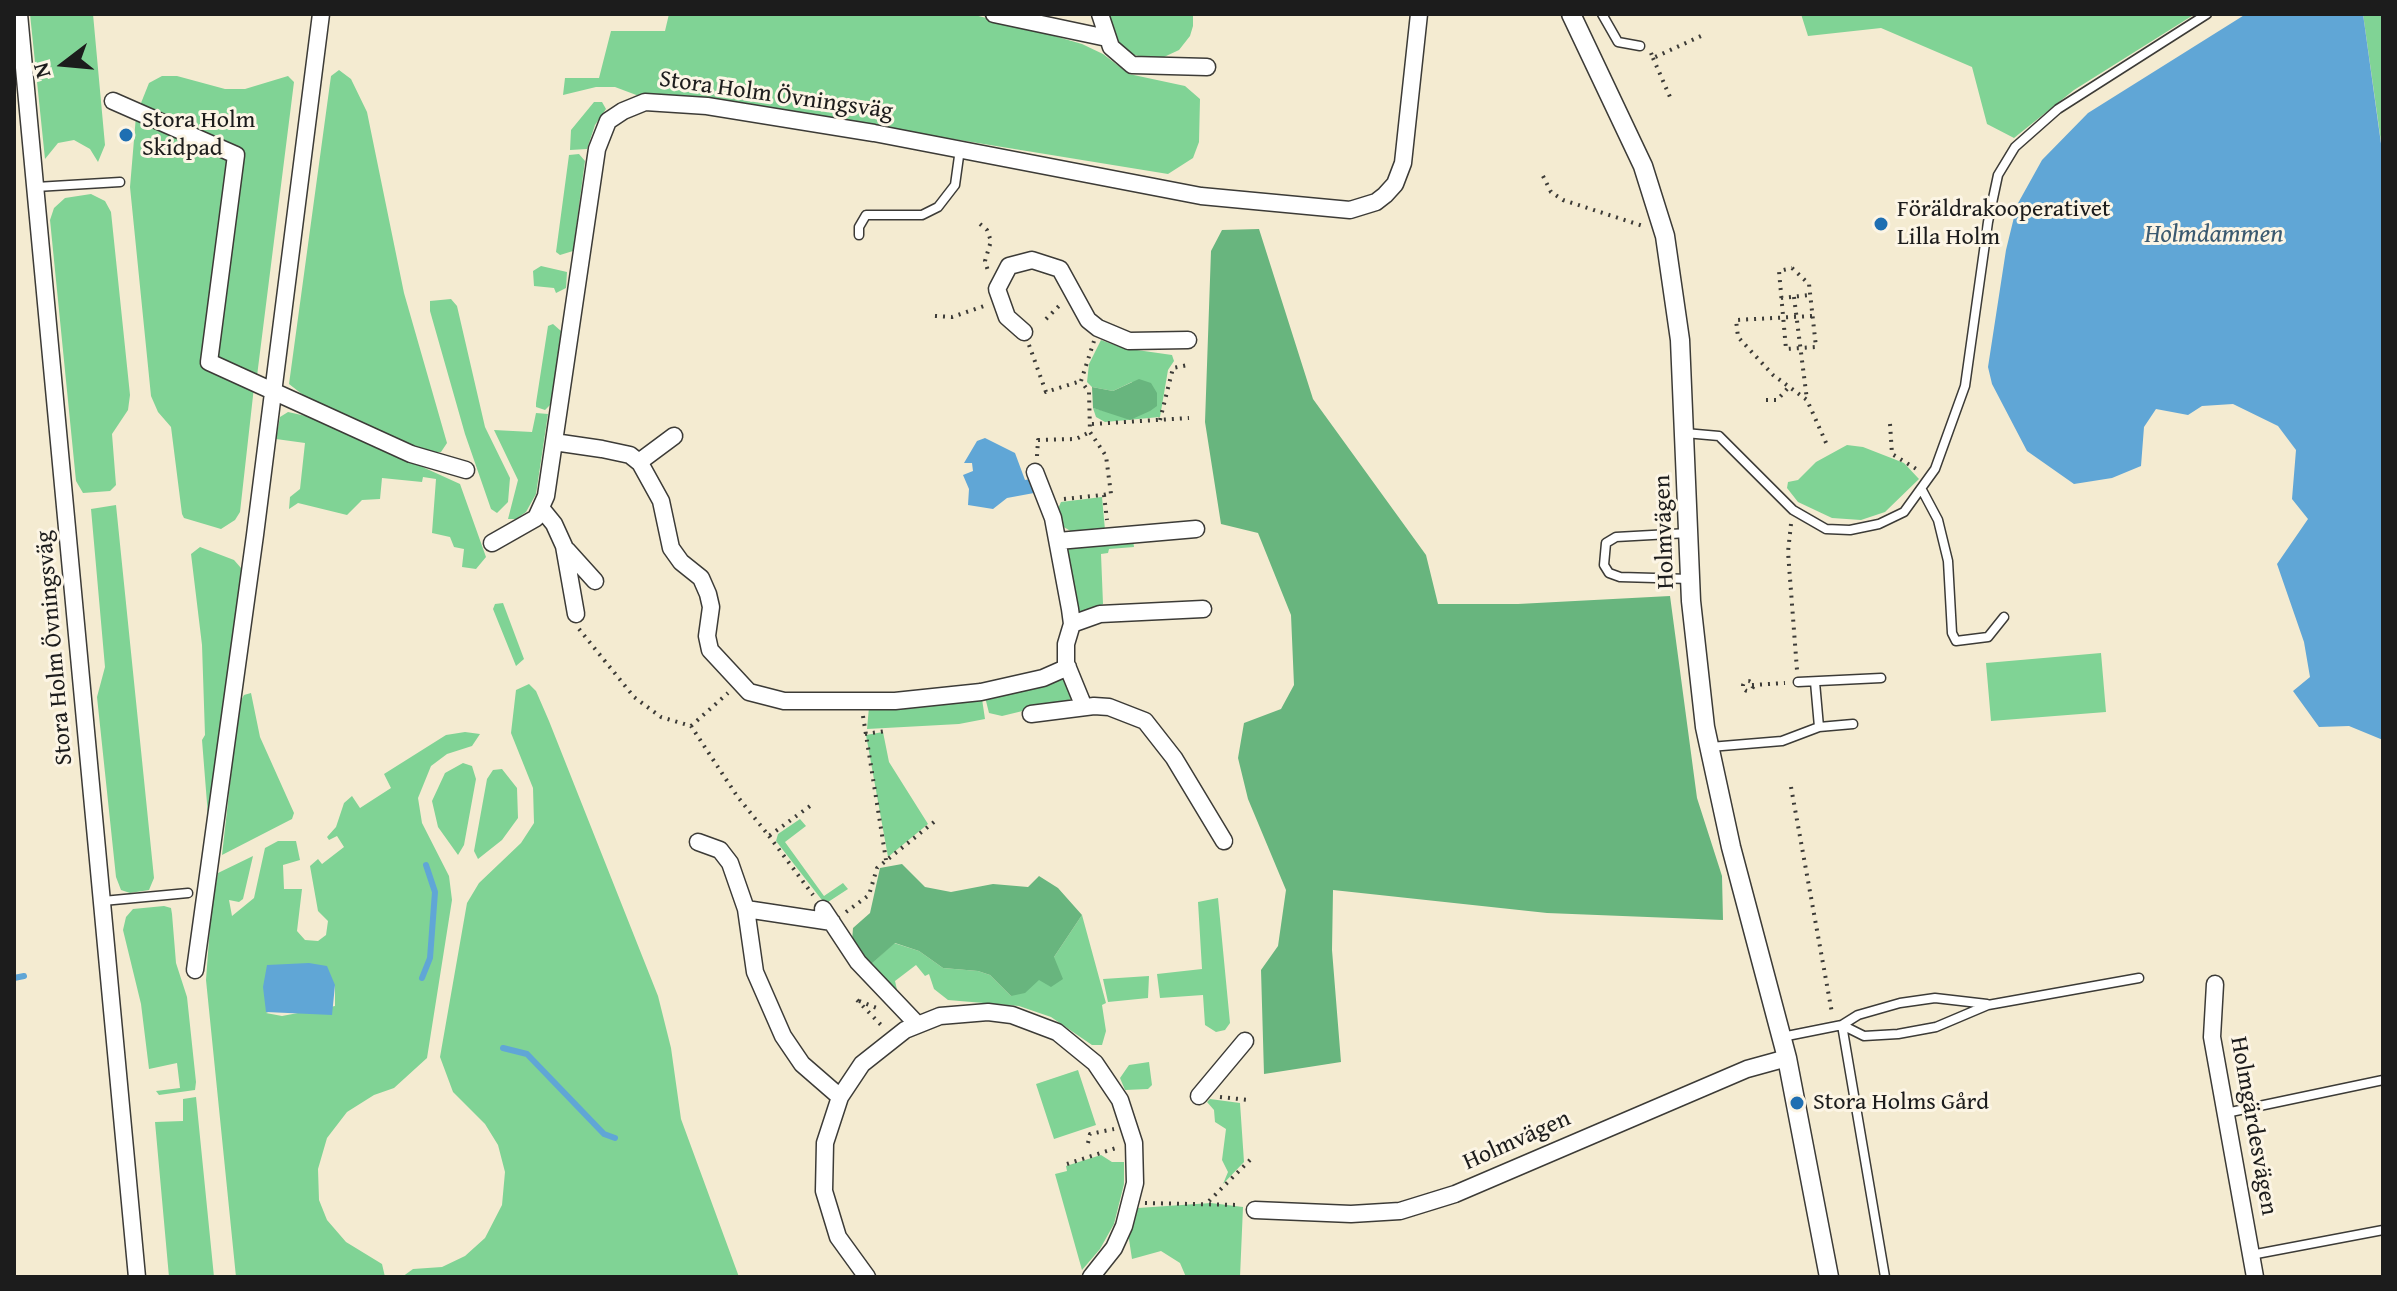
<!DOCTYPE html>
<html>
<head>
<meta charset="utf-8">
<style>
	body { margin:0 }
	#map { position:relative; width:2397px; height:1291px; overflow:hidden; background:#f4ebd1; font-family:"Gentium Book Plus",serif }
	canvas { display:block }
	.frame { position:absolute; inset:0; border:16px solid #1c1c1c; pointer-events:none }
	.north { position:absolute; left:24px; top:24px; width:80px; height:80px; -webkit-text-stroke:6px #fcf5e5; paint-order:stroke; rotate:254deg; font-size:22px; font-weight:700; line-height:32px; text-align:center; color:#1c1c1c }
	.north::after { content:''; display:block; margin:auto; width:28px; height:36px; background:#1c1c1c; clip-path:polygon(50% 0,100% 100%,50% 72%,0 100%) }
</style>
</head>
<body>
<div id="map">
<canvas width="2397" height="1291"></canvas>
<div class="frame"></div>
<div class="north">N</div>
</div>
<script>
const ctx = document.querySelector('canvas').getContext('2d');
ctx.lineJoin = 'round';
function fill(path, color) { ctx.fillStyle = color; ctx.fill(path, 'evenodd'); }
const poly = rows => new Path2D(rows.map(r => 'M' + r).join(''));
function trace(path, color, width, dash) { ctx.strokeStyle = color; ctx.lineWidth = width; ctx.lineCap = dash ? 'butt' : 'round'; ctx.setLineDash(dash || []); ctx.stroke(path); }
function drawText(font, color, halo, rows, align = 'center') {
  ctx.font = font + ' "Gentium Book Plus",serif'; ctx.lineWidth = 6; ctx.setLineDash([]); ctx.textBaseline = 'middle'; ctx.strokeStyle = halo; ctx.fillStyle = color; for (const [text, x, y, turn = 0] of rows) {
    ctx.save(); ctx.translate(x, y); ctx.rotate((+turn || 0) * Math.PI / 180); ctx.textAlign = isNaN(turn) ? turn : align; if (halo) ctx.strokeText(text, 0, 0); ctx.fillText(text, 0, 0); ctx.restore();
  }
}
fill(poly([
	[30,14,93,14,105,145,98,162,90,149,74,140,58,143,45,159],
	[669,14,970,14,1020,26,1082,44,1103,54,1129,74,1185,86,1200,99,1199,142,1193,158,1168,174,683,95,639,96,615,87,596,87,563,95,565,78,599,78,611,31,665,31],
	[1109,14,1193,14,1193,26,1190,36,1179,50,1164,57,1147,58,1134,55,1120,45,1113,36],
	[1801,14,2195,14,2074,90,2014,138,1987,124,1972,67,1881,28,1808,36],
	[2363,14,2383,14,2383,158,2383,156],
	[339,70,351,79,367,112,404,293,447,443,441,452,424,452,307,398,289,384,331,76],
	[162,76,177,76,225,89,245,89,288,76,294,82,257,376,227,366,215,355,240,153,139,108,149,83],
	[594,102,602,102,606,109,595,125,587,149,570,150,571,130],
	[136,116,230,154,205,353,254,387,240,512,235,520,221,529,184,518,182,514,171,427,158,412,151,396,130,187],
	[579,154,585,161,573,251,560,255,556,252,569,155],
	[91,194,105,201,111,212,130,395,128,410,112,434,116,485,110,491,83,493,76,481,50,220,54,208,65,198],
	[541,266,567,272,566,288,556,293,554,288,534,286,533,271],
	[451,299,457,306,485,427,510,478,508,502,497,513,491,509,465,434,430,311,430,301],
	[553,324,561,331,551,404,545,410,536,407,536,403,548,326],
	[1101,340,1123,348,1172,355,1174,361,1168,370,1160,417,1105,422,1096,417,1093,408,1127,417,1132,382,1113,391,1092,387,1087,382,1089,364],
	[288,412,315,418,460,484,486,557,476,569,462,567,464,549,454,547,450,537,432,533,436,479,423,477,422,482,382,478,380,499,362,500,347,515,298,503,289,509,290,497,300,489,305,443,276,439,280,417],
	[536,413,548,414,536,494,526,512,516,519,508,519,518,480,494,430,532,432],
	[1847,445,1863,447,1904,463,1919,479,1885,512,1861,520,1832,518,1798,502,1787,488,1788,482,1798,480,1816,462],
	[1102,497,1105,530,1074,533,1062,526,1057,511,1061,502],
	[116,505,154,878,149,890,130,893,121,890,116,877,97,697,105,667,91,509],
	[1133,539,1134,547,1109,549,1108,553,1101,554,1103,604,1078,615,1068,549,1071,546],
	[200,547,234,560,241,568,243,579,210,841,202,740,205,735,202,645,191,554],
	[503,603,524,659,516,666,493,609,495,604],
	[2101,653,2106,712,1991,721,1986,663],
	[1058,677,1065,678,1072,699,1002,716,989,713,985,697],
	[529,684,536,691,549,721,658,996,671,1048,681,1119,739,1277,402,1277,413,1269,442,1267,465,1256,485,1238,502,1205,505,1172,498,1145,485,1124,453,1092,440,1057,467,903,479,883,521,843,534,823,533,788,511,733,516,690],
	[251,693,260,737,294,813,292,819,222,855,239,704,244,695],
	[982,699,985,719,959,724,867,729,869,707],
	[465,732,480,734,472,746,447,754,431,766,418,798,422,823,449,876,452,900,427,1058,394,1088,374,1095,347,1112,327,1138,318,1169,319,1200,327,1220,346,1242,382,1264,385,1277,236,1277,206,980,211,912,218,873,253,856,243,899,239,902,229,900,232,916,254,898,265,848,278,841,296,841,300,860,283,865,284,889,302,889,297,931,305,940,318,941,326,935,328,921,318,911,310,866,318,859,322,864,344,847,337,836,329,840,327,837,336,827,344,803,352,796,360,808,391,788,384,774,446,735],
	[335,985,335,1006,282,1016,266,1013],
	[883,732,889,762,928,824,888,857,866,735],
	[463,763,472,766,476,779,464,845,458,855,438,827,432,801,445,773],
	[502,769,517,788,518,818,502,840,478,859,474,851,487,779,493,770],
	[800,819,806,826,785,842,824,896,843,883,848,889,825,904,776,841,778,834],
	[1218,898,1230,1023,1225,1030,1216,1032,1205,1025,1203,995,1160,998,1157,974,1202,969,1198,902],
	[164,906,171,908,172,914,176,963,187,997,196,1082,195,1090,159,1095,156,1091,180,1088,177,1063,149,1069,141,1004,123,930,126,917,133,909],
	[1082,915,1106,1003,1102,1005,1106,1031,1102,1045,1092,1045,1051,1017,1019,1006,948,1000,934,989,929,974,925,976,916,965,895,981,898,994,869,966,894,943,919,951,943,968,978,971,990,975,1011,996,1054,957],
	[1149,976,1148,998,1108,1002,1103,979],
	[1149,1062,1152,1085,1148,1089,1125,1090,1120,1078,1129,1065],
	[1078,1070,1096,1125,1054,1139,1036,1084],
	[196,1097,214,1277,169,1277,155,1122,183,1121,183,1099],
	[1210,1099,1240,1103,1244,1162,1223,1184,1228,1172,1222,1160,1226,1129,1215,1122,1214,1110,1207,1102],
	[1101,1155,1112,1162,1124,1162,1124,1184,1114,1224,1100,1249,1082,1270,1055,1174,1067,1171,1066,1166],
	[1211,1203,1243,1207,1240,1277,1186,1277,1180,1263,1161,1251,1132,1259,1128,1233,1138,1208]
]), '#80d395');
fill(poly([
	[1259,229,1313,399,1426,555,1438,604,1518,604,1670,596,1697,798,1722,876,1723,920,1547,913,1333,890,1332,950,1341,1062,1264,1074,1261,970,1278,946,1286,890,1248,799,1238,758,1244,723,1281,709,1294,685,1291,615,1258,533,1221,524,1205,422,1211,251,1222,230],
	[1139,379,1151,383,1157,393,1157,406,1150,411,1130,420,1093,408,1092,387,1113,391],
	[902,864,925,887,951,892,993,884,1028,887,1039,876,1058,888,1082,915,1054,957,1063,979,1051,987,1039,980,1025,993,1011,996,990,975,978,971,943,968,919,951,895,943,869,966,852,941,853,928,870,913,880,868]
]), '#68b57e');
fill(poly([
	[2246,14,2363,14,2383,158,2383,740,2349,726,2319,727,2293,691,2310,677,2304,642,2277,564,2308,519,2292,499,2296,450,2278,426,2233,404,2202,406,2188,415,2156,409,2144,427,2141,466,2112,478,2074,484,2027,451,1992,384,1988,367,2006,250,2017,205,2042,160,2088,113],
	[985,438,1015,453,1025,480,1031,479,1034,493,1007,498,993,509,968,505,969,489,963,475,973,471,972,463,964,463,977,441],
	[309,963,327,966,335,985,332,1015,266,1012,263,987,267,965]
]), '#60a6d6');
trace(poly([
	[14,978,24,976],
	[422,978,430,958,435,892,426,865],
	[503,1048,527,1054,604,1134,615,1138]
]), '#60a6d6', 6);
const service = poly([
	[1602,14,1618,42,1640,46],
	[36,187,120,182],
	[859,235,859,227,866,215,922,215,938,207,955,185,960,149],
	[1685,433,1719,436,1793,510,1826,529,1850,530,1879,524,1904,512,1935,469,1965,386,1988,222,1998,175,2015,147,2058,109,2207,14],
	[1922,490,1938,520,1948,561,1952,633,1956,641,1988,637,2004,617],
	[1688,533,1616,537,1606,543,1604,565,1609,573,1620,577,1690,579],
	[1798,682,1881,678],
	[1815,682,1819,727],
	[1710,747,1782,741,1819,727,1853,724],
	[103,901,188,893],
	[1842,1025,1864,1036,1898,1034,1936,1027,1988,1005,2139,978],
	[1842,1025,1858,1015,1900,1003,1935,998,1987,1004],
	[1782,1037,1842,1025,1885,1277],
	[2226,1113,2383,1080],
	[2251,1255,2383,1230]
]);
const minor = poly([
	[19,14,137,1277],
	[994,14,1107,38],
	[1100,14,1111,47,1132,65,1207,67],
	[113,101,236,155,209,362,411,454,466,470],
	[1024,332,1007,317,997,289,1009,266,1032,260,1060,269,1088,320,1098,328,1129,341,1188,340],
	[554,442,602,449,630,455,640,463,661,501,671,548,681,562,701,578,708,594,711,607,707,636,710,650,749,692,784,701,895,701,981,692,1043,678,1068,667],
	[639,462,674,436],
	[1035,472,1053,518,1070,609,1072,624,1066,644,1066,663,1084,707],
	[541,508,554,524,564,546,576,614],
	[1058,541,1196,529],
	[492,543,536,518,546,496,597,149,608,121,623,111,645,102,707,106,874,133,1201,196,1350,210,1376,202,1385,195,1395,184,1403,163,1419,14],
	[567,550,595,581],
	[1072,624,1100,614,1203,609],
	[1031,714,1094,706,1109,707,1145,721,1174,758,1224,841],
	[698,842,720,850,730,863,746,909,755,972,783,1036,802,1064,840,1097],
	[746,909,832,922],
	[823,909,858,962,917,1024],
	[195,970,255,535,321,14],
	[2215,984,2212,1037,2255,1277],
	[1199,1096,1245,1041],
	[1255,1210,1351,1214,1400,1211,1455,1194,1747,1069,1787,1058],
	[867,1277,838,1237,824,1191,825,1143,840,1097,862,1064,905,1030,940,1016,988,1012,1012,1015,1057,1032,1095,1063,1120,1100,1134,1143,1135,1183,1124,1226,1114,1248,1091,1277]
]);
const tertiary = poly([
	[1571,14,1643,166,1665,236,1680,340,1691,601,1705,727,1731,847,1787,1058,1829,1277]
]);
trace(service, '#3c3b37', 11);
trace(minor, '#3c3b37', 19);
trace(tertiary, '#3c3b37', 21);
trace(poly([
	[1651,53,1653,58,1701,36],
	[1653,58,1670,97],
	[1543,176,1551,192,1563,200,1643,226],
	[980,224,987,230,991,241,985,261,988,271],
	[1792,268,1809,284,1816,347,1786,349,1779,271,1792,268],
	[1794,297,1807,400],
	[1781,298,1810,295],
	[935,316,952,317,987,305],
	[1812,316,1736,320,1738,337,1773,375,1807,400,1827,445],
	[1046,319,1060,305],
	[1029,345,1046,392,1081,381],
	[1081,381,1094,341],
	[1766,400,1777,400,1788,388],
	[1160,420,1173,368,1188,365],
	[1092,424,1189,418],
	[1890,424,1892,454,1918,470],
	[1037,456,1038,440,1076,439,1090,432],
	[1104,495,1107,520],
	[1064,499,1111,494,1106,456,1090,432,1089,392,1081,381],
	[1791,524,1788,552,1797,670],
	[579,629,634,697,661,717,691,726,737,796,769,836,810,806],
	'1743 686a5 5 0 1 1 10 0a5 5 0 1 1-10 0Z',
	[1752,685,1785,683],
	[863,716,886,860],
	[691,726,728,693],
	[865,734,886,731],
	[1791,787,1832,1013],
	[769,836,813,895],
	[846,912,869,895,877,868,934,822],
	[857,1000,883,1027],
	[859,1001,877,1008],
	[1220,1097,1249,1100],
	[1088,1143,1090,1134,1114,1129],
	[1067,1164,1116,1148],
	[1209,1201,1252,1158],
	[1145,1203,1240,1205]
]), '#3c3b37', 4, [2, 6]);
trace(service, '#fff', 8);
trace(minor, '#fff', 16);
trace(tertiary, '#fff', 18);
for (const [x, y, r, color] of [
	[126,135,8,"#1f6fb2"],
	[1881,224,8,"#1f6fb2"],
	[1797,1103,8,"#1f6fb2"]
]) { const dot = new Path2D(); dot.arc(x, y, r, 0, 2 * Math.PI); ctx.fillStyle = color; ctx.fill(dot); trace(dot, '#fcf5e5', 3); }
drawText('24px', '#1c1c1c', '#fcf5e5', [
	["Stora Holm Övningsväg",776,96,8],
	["Holmvägen",1665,532,-92],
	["Stora Holm Övningsväg",55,648,-95],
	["Holmgärdesvägen",2253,1126,80],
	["Holmvägen",1517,1141,-24]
]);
drawText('24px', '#1c1c1c', '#fcf5e5', [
	["Stora Holm",142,121],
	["Skidpad",142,149],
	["Föräldrakooperativet",1897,210],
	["Lilla Holm",1897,238],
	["Stora Holms Gård",1813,1103]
], 'left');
drawText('italic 26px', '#3b5a70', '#fcf5e5', [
	["Holmdammen",2214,235]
]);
</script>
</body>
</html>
